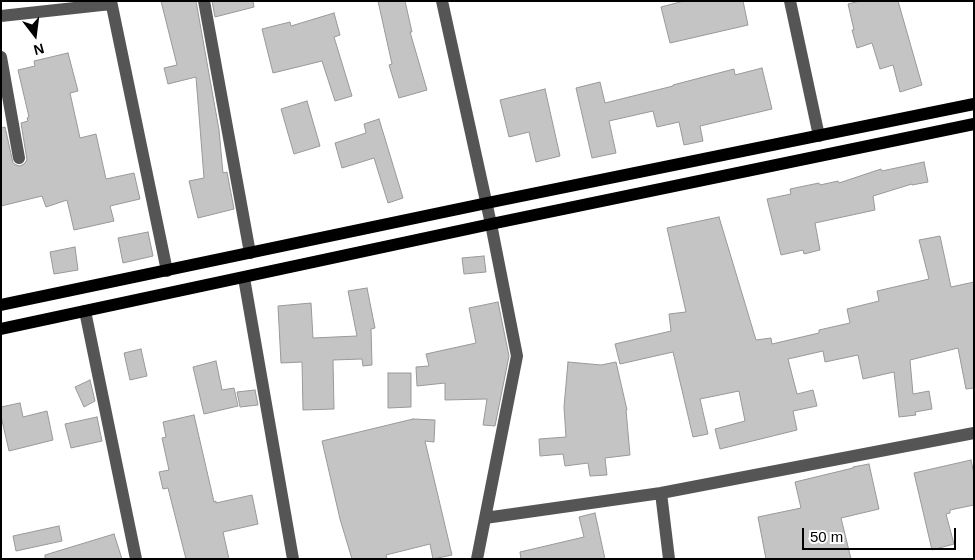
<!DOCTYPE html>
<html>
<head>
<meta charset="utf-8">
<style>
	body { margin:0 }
	#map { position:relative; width:975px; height:560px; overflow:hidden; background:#fff; font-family:Arial,sans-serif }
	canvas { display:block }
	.frame { position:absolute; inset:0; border:2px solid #000; pointer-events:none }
	.north { position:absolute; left:10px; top:10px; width:50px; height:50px; -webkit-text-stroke:4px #fff; paint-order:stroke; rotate:165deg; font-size:14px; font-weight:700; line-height:20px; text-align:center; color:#000 }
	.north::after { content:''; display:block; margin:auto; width:18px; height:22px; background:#000; clip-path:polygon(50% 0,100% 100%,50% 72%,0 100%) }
	.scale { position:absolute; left:802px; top:528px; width:154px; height:22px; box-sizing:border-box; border:2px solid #000; border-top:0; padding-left:6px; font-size:15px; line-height:18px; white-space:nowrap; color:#000; -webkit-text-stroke:4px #fff; paint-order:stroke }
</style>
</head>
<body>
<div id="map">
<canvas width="975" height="560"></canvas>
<div class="frame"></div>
<div class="north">N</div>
<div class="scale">50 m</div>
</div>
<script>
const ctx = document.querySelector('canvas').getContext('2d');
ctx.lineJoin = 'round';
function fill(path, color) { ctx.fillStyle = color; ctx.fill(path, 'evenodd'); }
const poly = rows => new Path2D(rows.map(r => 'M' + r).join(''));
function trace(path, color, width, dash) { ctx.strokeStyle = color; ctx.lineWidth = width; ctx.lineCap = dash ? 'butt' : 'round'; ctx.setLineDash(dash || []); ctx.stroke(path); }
const building = poly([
	[161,1,196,1,219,130,223,173,227,172,234,209,198,218,189,181,204,178,196,77,168,84,164,68,177,65,161,1],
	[212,1,253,1,254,7,215,17,212,1],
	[378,1,405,1,412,32,410,32,427,90,399,98,389,65,392,64,378,1],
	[684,1,743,1,748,25,670,43,661,7,684,1],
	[860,1,898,1,922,85,900,92,893,65,880,69,872,43,857,48,852,30,854,30,848,4,860,1],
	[334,13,340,35,334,37,352,96,335,101,322,61,273,73,262,29,290,22,291,26,334,13],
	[68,53,78,91,70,93,80,138,96,134,106,179,134,173,140,199,110,206,114,221,74,230,67,200,46,207,42,196,1,206,1,128,5,127,13,163,16,165,20,166,24,164,27,160,21,123,28,121,27,118,29,117,18,70,35,66,34,61,68,53],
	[762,68,772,109,700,126,703,141,684,145,679,122,657,127,653,111,609,121,616,153,592,158,576,88,600,82,605,103,673,86,673,85,734,69,735,75,762,68],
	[545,89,560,156,536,162,529,132,509,137,500,100,545,89],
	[307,101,320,146,294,154,281,109,307,101],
	[379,119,403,198,388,203,374,158,342,168,335,143,366,133,364,124,379,119],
	[924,162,928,182,912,185,912,184,873,196,875,210,815,223,820,250,804,254,803,250,781,255,767,199,791,194,790,189,819,183,820,185,838,181,839,183,881,169,882,171,924,162],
	[719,217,756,340,771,338,772,344,819,333,819,330,850,323,847,309,879,301,877,291,929,279,919,240,940,236,951,287,974,282,974,388,966,389,958,348,910,360,913,394,929,391,932,409,915,412,916,415,899,417,894,372,863,379,858,355,825,362,823,351,788,359,797,394,813,390,817,406,793,411,797,430,720,449,715,429,745,421,739,391,700,399,708,434,693,437,673,352,620,364,615,344,671,331,669,314,686,312,667,228,719,217],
	[148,232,153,256,123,263,118,238,148,232],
	[75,247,78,270,54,274,50,252,75,247],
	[484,256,486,272,464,274,462,258,484,256],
	[367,288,375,328,371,329,372,365,363,366,362,359,333,360,334,409,303,410,302,362,281,363,278,306,311,303,313,338,357,336,348,291,367,288],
	[498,302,509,356,495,426,483,425,487,399,445,400,445,383,417,386,416,367,429,366,426,354,476,343,469,308,498,302],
	[141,349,147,376,130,380,124,353,141,349],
	[216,361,222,390,234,388,238,406,204,414,193,367,216,361],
	[568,362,601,365,616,362,627,410,626,410,630,455,605,458,607,475,590,476,588,463,565,466,563,454,540,456,539,439,566,437,564,407,568,362],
	[388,373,411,373,411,407,388,408,388,373],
	[90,380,95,401,84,407,75,387,90,380],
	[255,390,258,405,240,407,237,392,255,390],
	[20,403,23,417,47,411,53,440,9,451,1,416,1,407,20,403],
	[194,415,214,502,216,501,216,503,252,495,258,524,223,532,229,559,186,559,168,488,163,489,159,472,169,470,162,438,166,437,163,422,194,415],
	[97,417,102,441,71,448,65,424,97,417],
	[413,419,435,420,434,442,425,441,452,555,433,559,430,544,386,555,387,559,352,559,340,519,322,441,413,419],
	[971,460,974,474,974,505,950,510,950,513,946,514,954,544,932,550,914,473,971,460],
	[869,464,879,509,841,518,851,559,766,559,758,517,801,508,795,482,853,468,853,467,869,464],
	[595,513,605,559,521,559,520,552,584,537,579,517,595,513],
	[59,526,62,541,16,551,13,536,59,526],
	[114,534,122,559,45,559,45,555,114,534]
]);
fill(building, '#c4c4c4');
trace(building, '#999', 1);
trace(poly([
	[111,1,167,271],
	[204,1,250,253],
	[442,1,491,224,517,356,477,559],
	[790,1,819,136],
	[1,16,111,4],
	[1,57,19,158],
	[244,278,293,559],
	[85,311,136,559],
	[661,493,669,559],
	[485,518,661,493,974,433]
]), '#555', 12);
trace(poly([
	[1,305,487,203,974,104],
	[1,329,491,224,974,124]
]), '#000', 12);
</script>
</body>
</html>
